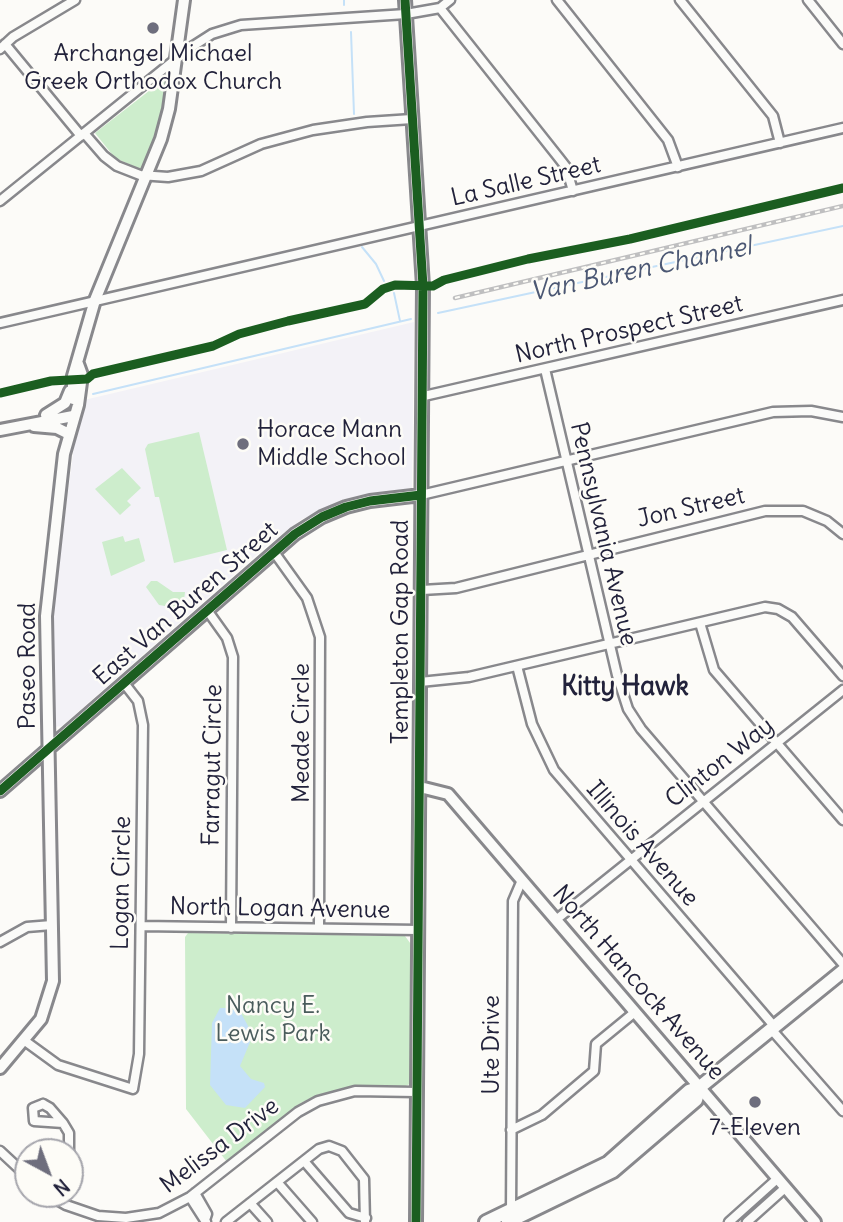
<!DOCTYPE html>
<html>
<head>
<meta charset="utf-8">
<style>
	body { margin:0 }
	#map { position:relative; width:843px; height:1222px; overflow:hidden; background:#fcfbf8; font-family:Delius,sans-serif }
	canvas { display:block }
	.north { position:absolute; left:14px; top:1138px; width:70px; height:70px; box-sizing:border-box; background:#fdfcf7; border:2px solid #a5a5ac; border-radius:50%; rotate:139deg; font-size:19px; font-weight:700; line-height:28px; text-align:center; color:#22223b }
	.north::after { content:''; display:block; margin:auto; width:24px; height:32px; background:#6e6e7d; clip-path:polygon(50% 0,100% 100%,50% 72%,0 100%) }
</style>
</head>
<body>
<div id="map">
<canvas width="843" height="1222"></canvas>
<div class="north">N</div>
</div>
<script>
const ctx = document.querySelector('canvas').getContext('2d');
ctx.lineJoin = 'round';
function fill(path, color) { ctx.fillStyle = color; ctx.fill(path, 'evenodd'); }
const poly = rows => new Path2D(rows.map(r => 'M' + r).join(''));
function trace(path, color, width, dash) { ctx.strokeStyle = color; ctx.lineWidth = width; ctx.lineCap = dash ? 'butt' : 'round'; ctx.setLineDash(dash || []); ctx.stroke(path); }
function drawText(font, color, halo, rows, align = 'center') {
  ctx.font = font + ' Delius,sans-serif'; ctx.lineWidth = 5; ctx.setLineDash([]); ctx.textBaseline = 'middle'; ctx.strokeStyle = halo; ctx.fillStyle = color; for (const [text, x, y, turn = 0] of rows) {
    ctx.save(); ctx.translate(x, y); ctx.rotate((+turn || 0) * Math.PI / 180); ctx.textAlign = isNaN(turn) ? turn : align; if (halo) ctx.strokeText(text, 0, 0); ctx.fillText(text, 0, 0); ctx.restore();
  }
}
fill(poly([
	[414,322,412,488,358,496,302,519,270,543,62,726,54,727,52,614,80,401]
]), '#f3f2f7');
fill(poly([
	[163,80,167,84,161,116,144,167,140,169,115,158,95,133],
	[199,432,227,550,174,563,159,497,155,497,145,449,148,444],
	[122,468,141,488,127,501,131,505,120,515,95,489],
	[123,536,125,542,139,538,145,561,111,576,102,542],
	[151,581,157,581,173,592,185,592,183,609,159,605,146,587],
	[188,933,405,936,413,947,410,1084,403,1087,350,1087,317,1095,301,1103,227,1162,186,1109,185,937]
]), '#cdedcc');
fill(poly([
	[220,1008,229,1008,241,1013,253,1035,240,1066,251,1079,264,1083,265,1087,245,1108,226,1105,210,1085,212,1023]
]), '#c5e1f8');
trace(poly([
	[344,0,344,5],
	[351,32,354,114],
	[362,247,376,264,384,281],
	[394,293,400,321],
	[438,313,843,226],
	[93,394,411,319]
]), '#c5e1f8', 2);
const street = poly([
	[557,0,668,140,678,167],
	[680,0,773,116,780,143],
	[808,0,843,44],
	[440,8,559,158,566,167,573,191],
	[5,44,81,136],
	[0,49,13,37,75,0],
	[84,133,104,156,117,166,140,175,168,177,201,171,261,144,313,130,367,122,412,119],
	[0,201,187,50,212,34,241,25,406,14,440,8,450,0],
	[0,323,843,128],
	[545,369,617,675,628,709,641,729,843,964],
	[424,396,843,300],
	[421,495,773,412,811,411,843,417],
	[274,552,307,598,320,637,319,928],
	[422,590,456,588,765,511,803,511,827,521,843,534],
	[207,610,227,638,233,657,231,928],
	[700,623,714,670,843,820],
	[517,666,532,724,554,770,774,1026],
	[420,682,469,677,765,607,778,609,792,617,843,676],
	[557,919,843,690],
	[141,926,418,930],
	[0,942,27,927,52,925],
	[771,1029,843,1111],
	[25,1041,58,1065,133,1089,139,1054,143,725,138,701,124,683],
	[43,1104,50,1108,63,1123,34,1121,33,1108,43,1104],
	[63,1123,69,1133,69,1152],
	[511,1130,542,1115,594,1071,596,1044,635,1012],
	[0,1151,28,1177],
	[304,1161,349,1213,366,1218],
	[277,1182,312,1222],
	[195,1193,207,1214,205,1220],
	[47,1194,66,1205,98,1216,126,1218,159,1213,190,1197,298,1112,318,1101,355,1091,416,1092],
	[190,1197,206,1222],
	[250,1203,267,1222],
	[511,1211,513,901,522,880],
	[226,1222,319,1149,329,1146,342,1151,364,1179,365,1222],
	[729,1222,777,1179],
	[747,1222,785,1188]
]);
const secondary = poly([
	[405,0,423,286,416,1222],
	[73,399,73,376,95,300,161,139,169,109,184,0],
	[46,415,65,403,70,391],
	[34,426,57,428,69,434],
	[0,430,73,416],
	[420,787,448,794,815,1222],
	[0,791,295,534,322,517,346,507,370,501,421,495],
	[0,1068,41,1019,53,981,46,616,64,454,78,405,82,375,78,364]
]);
const primary = poly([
	[486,1222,608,1163,689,1091,700,1087,843,971],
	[508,1222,613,1171,696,1100,700,1087]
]);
trace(street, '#88888c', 13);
trace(secondary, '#88888c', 16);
trace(primary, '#88888c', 18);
trace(street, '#fbfbf9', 8);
trace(secondary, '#fbfbf9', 10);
trace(primary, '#fbfbf9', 12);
const rail = poly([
	[455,298,843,206]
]);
trace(rail, '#bfbfc0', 4.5);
trace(rail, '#fdfcf7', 2, [5]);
trace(poly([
	[405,0,423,286,416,1222],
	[0,393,51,381,87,379,93,374,213,346,239,334,288,321,365,304,383,289,395,285,433,286,444,280,528,259,630,239,843,188],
	[0,791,295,534,322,517,346,507,370,501,421,495]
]), '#1b5e20', 9);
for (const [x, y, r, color] of [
	[153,28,7,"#6e6e7d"],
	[243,444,7,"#6e6e7d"],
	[755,1102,7,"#6e6e7d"]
]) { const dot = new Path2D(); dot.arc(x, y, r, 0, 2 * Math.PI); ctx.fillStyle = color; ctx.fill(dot); trace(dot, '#fdfcf7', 2.5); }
drawText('24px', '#22223b', '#fdfcf7', [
	["Archangel Michael",153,54],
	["Greek Orthodox Church",153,82],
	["Horace Mann",257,430,"left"],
	["Middle School",257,458,"left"],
	["7-Eleven",755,1128]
]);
drawText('24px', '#22223b', '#fdfcf7', [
	["La Salle Street",526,182,-13],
	["North Prospect Street",629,330,-13],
	["Jon Street",691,508,-13],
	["Pennsylvania Avenue",603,534,77],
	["East Van Buren Street",186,604,-41],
	["Templeton Gap Road",401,632,-90],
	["Paseo Road",28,666,-90],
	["Meade Circle",302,733,-90],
	["Clinton Way",720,763,-38],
	["Farragut Circle",213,765,-89],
	["Illinois Avenue",642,844,49],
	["Logan Circle",122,883,-89],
	["North Logan Avenue",280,909,1],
	["North Hancock Avenue",638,983,49],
	["Ute Drive",492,1045,-90],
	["Melissa Drive",220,1146,-37]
]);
drawText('24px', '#4a5c5c', '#fdfcf7', [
	["Nancy E.",273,1006],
	["Lewis Park",273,1034]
]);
drawText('italic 26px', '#4c5874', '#fdfcf7', [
	["Van Buren Channel",641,270,-12]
]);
drawText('bold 26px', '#22223b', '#fdfcf7', [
	["Kitty Hawk",625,688]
]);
</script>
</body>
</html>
